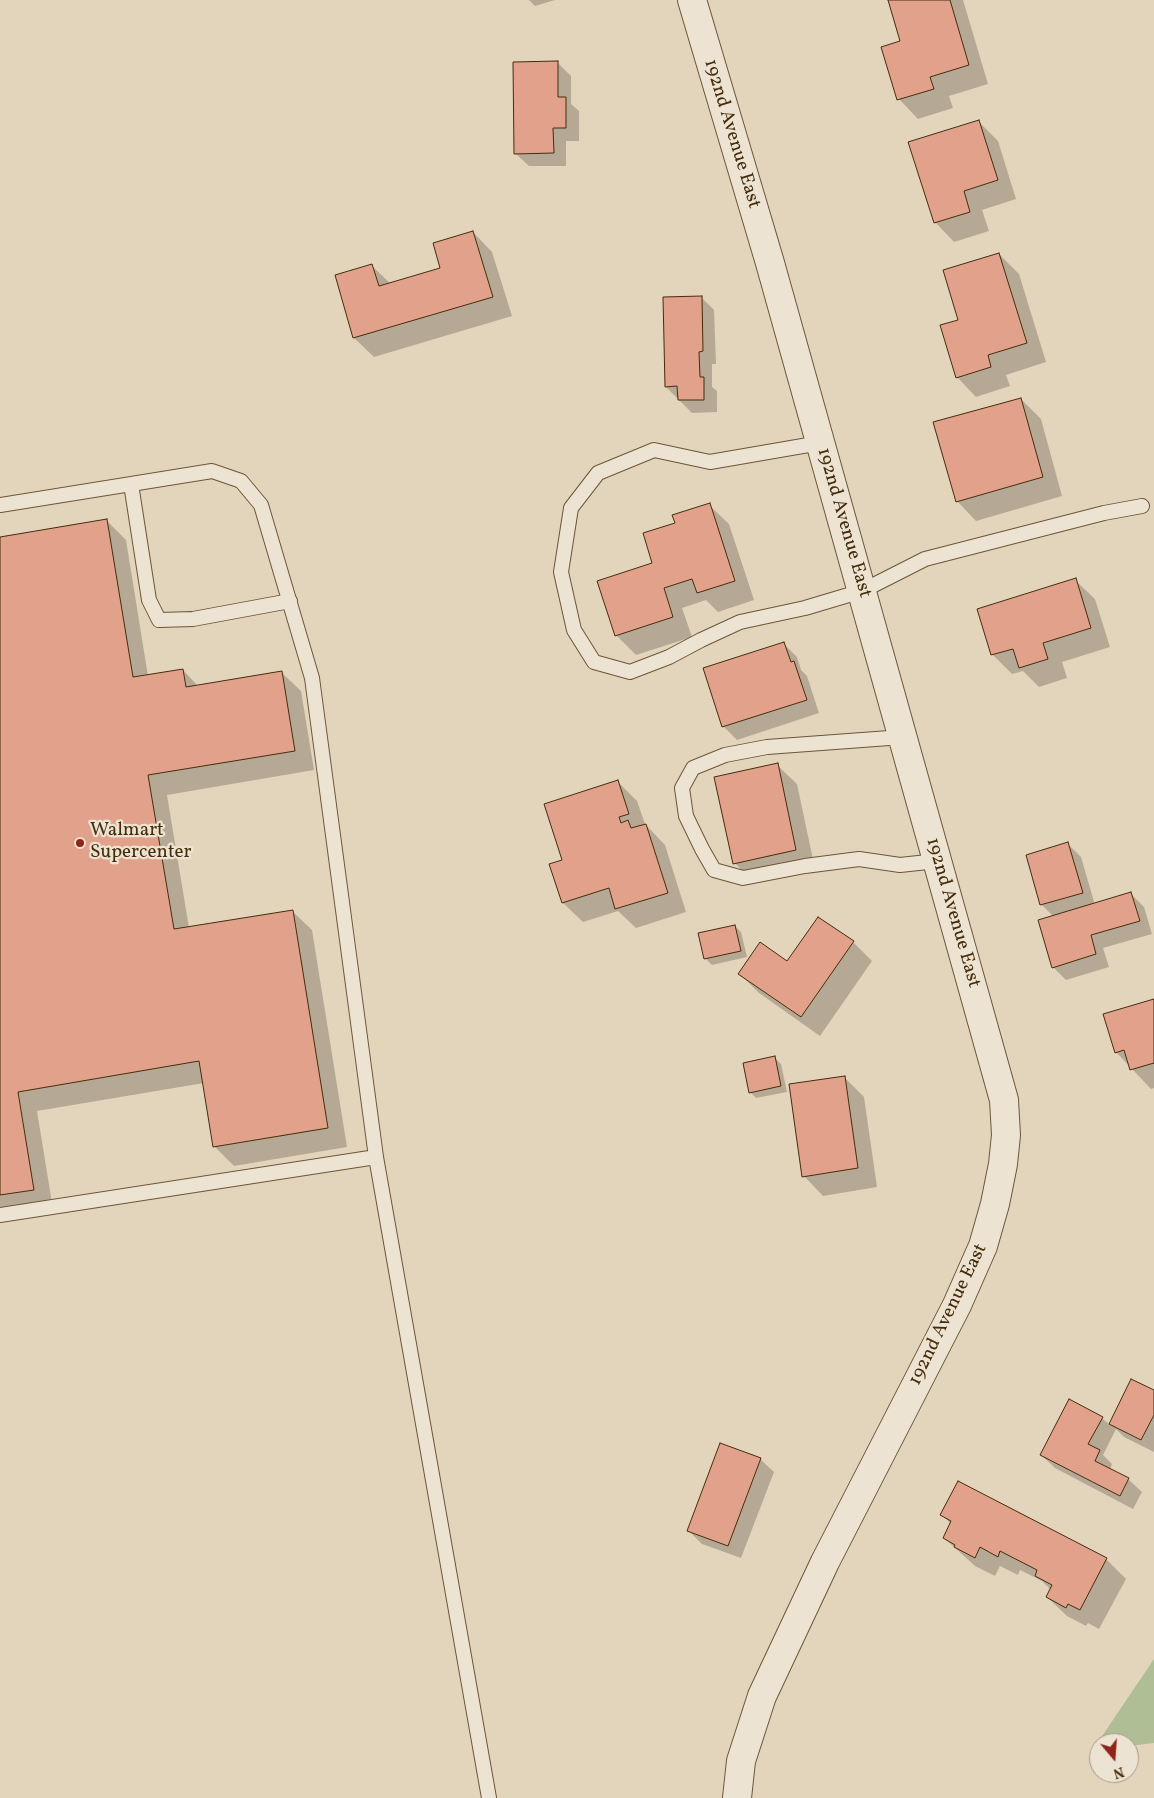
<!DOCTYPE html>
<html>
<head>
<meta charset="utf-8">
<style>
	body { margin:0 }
	#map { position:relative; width:1154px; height:1798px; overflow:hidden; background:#e3d4bc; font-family:Vollkorn,serif }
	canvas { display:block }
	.north { position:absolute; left:1089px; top:1733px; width:50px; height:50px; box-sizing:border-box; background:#ede3d3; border:1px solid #aa9a83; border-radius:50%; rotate:162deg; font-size:14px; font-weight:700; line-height:20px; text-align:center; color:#452c0b }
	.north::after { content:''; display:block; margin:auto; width:18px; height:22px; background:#8f2418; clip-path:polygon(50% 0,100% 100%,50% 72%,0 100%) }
</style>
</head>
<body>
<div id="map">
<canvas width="1154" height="1798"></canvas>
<div class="north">N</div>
</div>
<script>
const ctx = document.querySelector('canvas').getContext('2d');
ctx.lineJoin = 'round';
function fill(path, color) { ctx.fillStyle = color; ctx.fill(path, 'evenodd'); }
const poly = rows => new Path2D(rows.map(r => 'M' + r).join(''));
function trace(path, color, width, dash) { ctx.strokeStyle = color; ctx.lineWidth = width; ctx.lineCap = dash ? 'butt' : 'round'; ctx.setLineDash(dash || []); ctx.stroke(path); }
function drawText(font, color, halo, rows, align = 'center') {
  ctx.font = font + ' Vollkorn,serif'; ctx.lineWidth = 4.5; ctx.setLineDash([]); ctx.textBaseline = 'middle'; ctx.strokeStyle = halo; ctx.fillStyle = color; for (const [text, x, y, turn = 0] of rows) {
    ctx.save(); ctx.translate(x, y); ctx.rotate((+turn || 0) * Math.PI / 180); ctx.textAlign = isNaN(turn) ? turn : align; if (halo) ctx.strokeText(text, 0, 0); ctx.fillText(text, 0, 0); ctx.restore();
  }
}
fill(poly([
	[1154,1659,1154,1743,1129,1746,1129,1743,1099,1743,1099,1750,1092,1751]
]), '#afbe94');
fill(poly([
	[529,0,555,0,535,6],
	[890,0,963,0,988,84,949,96,953,108,918,119,899,99,902,42],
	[557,62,571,76,571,104,579,111,579,141,566,141,566,166,529,166,515,153],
	[979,122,998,141,1016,199,982,210,989,231,954,242,935,222],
	[473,232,492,252,512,316,374,357,354,338,336,276,372,266,391,284,442,269],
	[999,254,1019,274,1046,362,1006,375,1010,386,976,397,957,377,960,321],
	[701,297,714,310,716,364,712,364,712,387,717,391,717,412,692,413,666,387],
	[1021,399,1041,419,1062,496,976,521,957,501],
	[709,505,729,524,754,600,718,612,706,600,682,608,692,637,636,655,616,635,676,523],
	[107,521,126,540,148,676,183,670,198,686,281,672,301,691,314,770,167,795,189,928,292,911,312,930,347,1147,234,1166,214,1146,204,1083,37,1111,53,1209,0,1218,0,538],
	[1075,580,1095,599,1110,647,1062,662,1067,678,1039,687,1023,671,1012,674,993,655,979,610],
	[784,644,797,657,801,670,807,676,819,713,737,740,724,727,705,669],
	[777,765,797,784,815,869,754,883,735,863],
	[618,782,637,801,645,824,665,845,686,912,636,928,618,911,583,922,563,903,563,860],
	[1068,844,1081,857,1095,905,1131,894,1144,907,1152,934,1103,948,1109,967,1066,980,1053,967,1054,917,1041,904],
	[735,926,741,932,747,957,712,965,705,958],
	[853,942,872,961,820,1036,759,993,739,973,788,963],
	[1154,1000,1154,1088,1151,1089,1116,1052],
	[775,1058,781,1064,787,1092,756,1098,750,1092],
	[844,1077,864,1097,877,1187,823,1196,804,1176],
	[1132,1380,1154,1391,1154,1452,1124,1437,1116,1429,1103,1455,1112,1464,1110,1470,1128,1479,1142,1492,1133,1509,1055,1468,1041,1455,1102,1418,1110,1425],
	[760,1459,774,1472,741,1558,702,1544,689,1531],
	[942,1515,1106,1559,1126,1579,1099,1629,1088,1623,1086,1626,1067,1616,1047,1597,1051,1590,1042,1581,1020,1570,1018,1575,1000,1566,995,1576,975,1566,944,1538,951,1524]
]), '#0003');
const building = poly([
	[888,0,950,0,969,65,930,77,934,89,897,100,881,47,900,41,888,0],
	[558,61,558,97,566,97,566,128,553,128,554,153,514,154,513,62,558,61],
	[979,120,998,180,964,191,970,212,934,223,908,142,979,120],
	[473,231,493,297,353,338,335,275,372,264,379,286,440,268,433,243,473,231],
	[999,253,1027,343,988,355,991,367,956,378,940,325,958,320,943,270,999,253],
	[702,296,703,351,699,352,700,377,704,377,704,400,678,400,677,386,665,387,663,297,702,296],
	[1021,398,1043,477,956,502,933,422,1021,398],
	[710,503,735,581,697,593,692,579,664,588,673,617,615,636,597,581,652,563,643,533,675,523,672,515,710,503],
	[107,519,133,677,183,669,186,687,282,671,295,751,148,775,174,929,293,910,328,1128,213,1147,199,1061,18,1092,34,1190,0,1195,0,537,107,519],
	[1076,578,1091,628,1043,643,1048,659,1019,668,1013,649,991,655,977,609,1076,578],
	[784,642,791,662,794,661,807,700,722,727,703,668,784,642],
	[778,763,796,850,733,864,714,777,778,763],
	[618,780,629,814,619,817,621,823,628,820,631,828,646,824,668,893,615,909,609,888,562,903,549,864,562,860,544,804,618,780],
	[1068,842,1083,893,1040,905,1026,855,1068,842],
	[1131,892,1140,921,1091,935,1096,954,1052,968,1038,920,1131,892],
	[818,917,854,941,801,1017,738,974,760,942,787,961,818,917],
	[735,925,741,951,704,959,698,933,735,925],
	[1154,999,1154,1063,1130,1070,1124,1050,1115,1053,1103,1014,1154,999],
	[775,1056,781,1086,749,1093,743,1063,775,1056],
	[845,1076,858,1168,802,1177,789,1084,845,1076],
	[1131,1379,1154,1390,1154,1415,1141,1440,1109,1424,1131,1379],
	[1069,1399,1103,1417,1088,1444,1100,1450,1095,1461,1129,1478,1120,1496,1040,1455,1069,1399],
	[720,1443,761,1458,728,1546,687,1531,720,1443],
	[958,1481,1107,1558,1080,1610,1068,1604,1066,1608,1046,1597,1052,1585,1035,1576,1037,1570,1000,1551,998,1557,980,1547,975,1558,954,1547,955,1545,943,1538,951,1521,940,1515,958,1481]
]);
fill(building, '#e1a18a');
trace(building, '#452c0b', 1);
const lane = poly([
	[820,443,710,462,654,450,598,473,571,508,561,572,574,630,594,662,630,672,669,657,701,640,740,622,805,608,862,591,925,559,1104,513,1142,506],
	[131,484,149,600,159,620,193,619,290,601],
	[0,505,212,471,241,481,261,505,312,678,376,1157],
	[903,737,767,747,725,755,693,768,682,788,686,816,702,849,714,870,743,878,805,866,859,859,900,865,937,861],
	[0,1215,376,1157,489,1798]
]);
const street = poly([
	[692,0,770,263,1004,1100,1006,1135,1003,1164,995,1204,983,1246,957,1305,825,1562,762,1696,741,1761,737,1798]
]);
trace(lane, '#6c5637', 16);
trace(street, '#6c5637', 30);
trace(lane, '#ede3d3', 14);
trace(street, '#ede3d3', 28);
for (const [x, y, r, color] of [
	[80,843,5,"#8f2418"]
]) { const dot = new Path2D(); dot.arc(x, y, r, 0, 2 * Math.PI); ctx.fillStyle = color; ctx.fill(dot); trace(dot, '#ede3d3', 2); }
drawText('19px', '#452c0b', '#ede3d3', [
	["192nd Avenue East",731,134,73],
	["192nd Avenue East",843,523,74],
	["192nd Avenue East",952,913,74],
	["192nd Avenue East",949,1315,-64]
]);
drawText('19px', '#452c0b', '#ede3d3', [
	["Walmart",90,832],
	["Supercenter",90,854]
], 'left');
</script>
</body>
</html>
